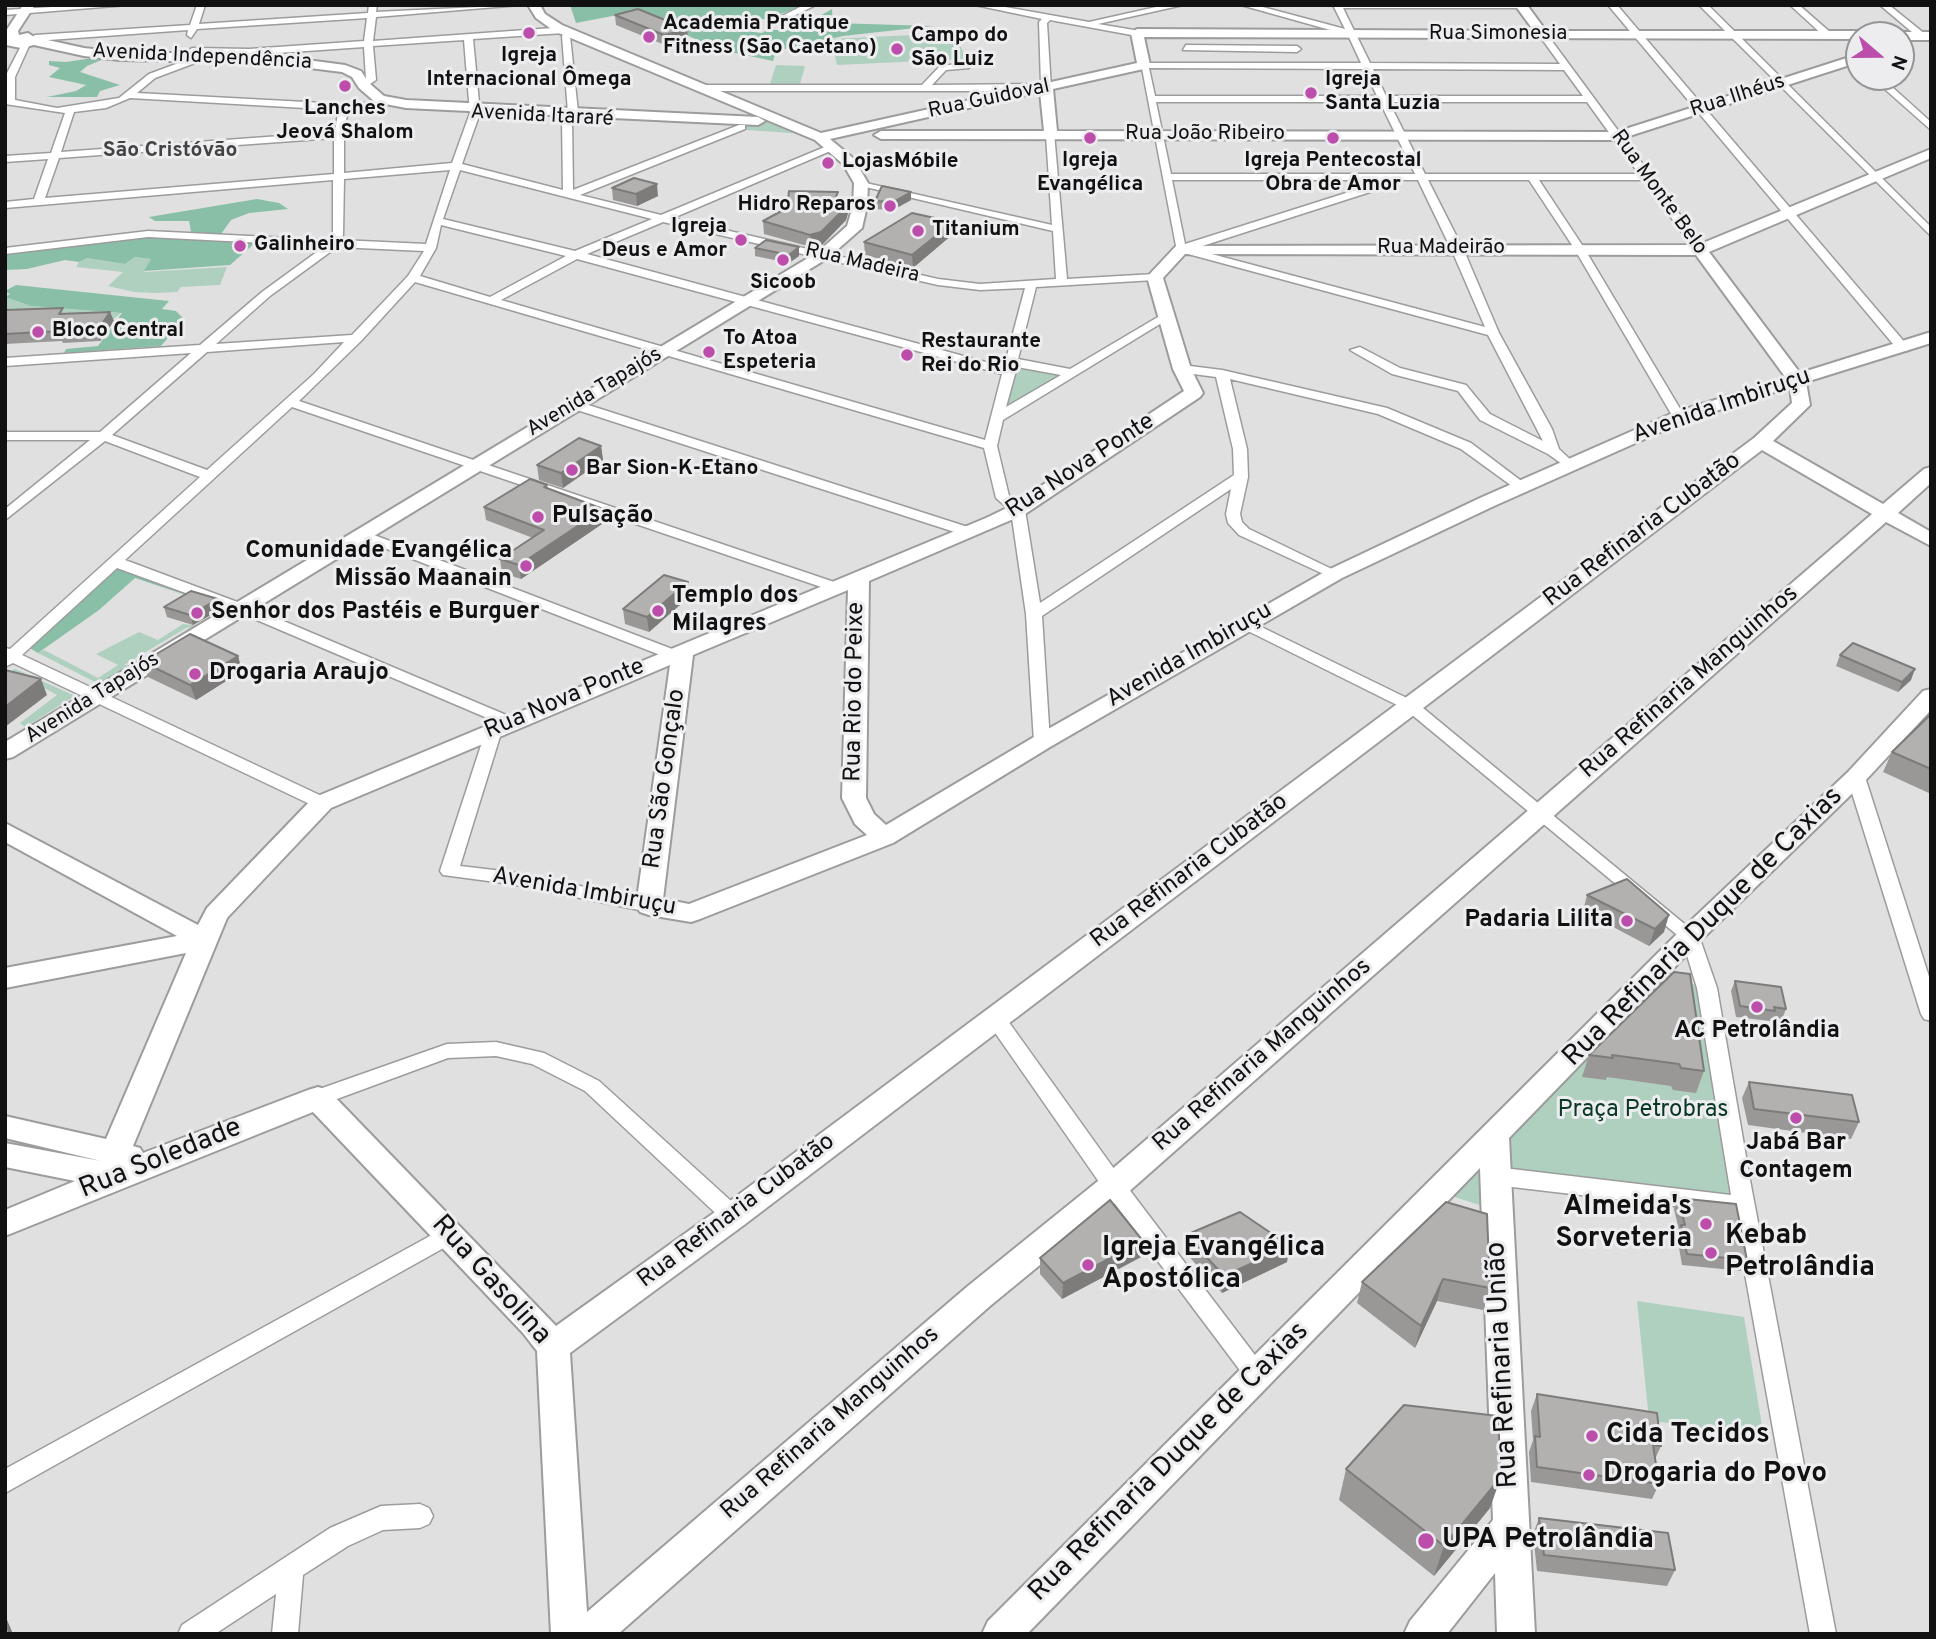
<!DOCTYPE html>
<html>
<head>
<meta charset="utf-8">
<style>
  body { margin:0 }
  #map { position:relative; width:1936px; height:1639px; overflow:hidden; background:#e0e0e1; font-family:Overpass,sans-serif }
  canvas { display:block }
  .frame { position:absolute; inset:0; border:7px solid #111112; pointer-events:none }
  .north { position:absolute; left:1845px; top:21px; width:70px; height:70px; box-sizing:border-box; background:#ededef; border:2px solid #959597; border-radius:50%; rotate:110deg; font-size:19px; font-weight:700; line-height:28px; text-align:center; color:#111112 }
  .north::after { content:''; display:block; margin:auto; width:24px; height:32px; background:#bc4dab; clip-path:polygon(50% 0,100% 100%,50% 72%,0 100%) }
</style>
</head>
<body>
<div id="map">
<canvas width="1936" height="1639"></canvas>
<div class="frame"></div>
<div class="north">N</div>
</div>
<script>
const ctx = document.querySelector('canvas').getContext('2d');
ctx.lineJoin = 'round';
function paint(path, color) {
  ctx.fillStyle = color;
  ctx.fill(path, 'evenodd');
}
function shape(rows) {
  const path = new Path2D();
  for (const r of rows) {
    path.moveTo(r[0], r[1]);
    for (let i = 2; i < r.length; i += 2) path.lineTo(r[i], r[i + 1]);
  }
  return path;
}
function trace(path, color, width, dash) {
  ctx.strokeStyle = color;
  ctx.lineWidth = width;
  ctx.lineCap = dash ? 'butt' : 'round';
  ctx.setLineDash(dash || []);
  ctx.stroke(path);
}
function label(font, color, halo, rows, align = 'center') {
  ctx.font = font + ' Overpass,sans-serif';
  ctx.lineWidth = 6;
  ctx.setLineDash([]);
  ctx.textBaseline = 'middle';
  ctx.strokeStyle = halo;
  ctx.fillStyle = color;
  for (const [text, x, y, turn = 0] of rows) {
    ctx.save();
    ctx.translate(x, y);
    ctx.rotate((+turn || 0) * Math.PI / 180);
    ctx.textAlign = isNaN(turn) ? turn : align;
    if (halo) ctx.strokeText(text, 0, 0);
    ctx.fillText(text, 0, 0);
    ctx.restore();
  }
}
const green = shape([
  [955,33,966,59,837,65,831,39],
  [776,65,805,66,800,84,770,84],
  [486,109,739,123,774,121,807,134,746,130,735,125,485,112],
  [135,257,151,259,144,272,227,267,220,285,181,287,177,292,155,293,134,292,108,286,123,272,76,267,79,262,87,258,125,264],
  [5,297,31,306,121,313,110,322,5,320],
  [1013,363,1066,373,998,416],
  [183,624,200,626,186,628,124,665,135,666,103,686,38,653,44,650,98,678,118,665,96,654,139,632,158,640],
  [14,669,20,671,75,696,25,727,20,723,57,695,39,685,5,677],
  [1665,978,1687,981,1703,989,1738,1201,1509,1171,1506,1136],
  [1484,1167,1486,1207,1448,1195],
  [1637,1301,1744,1317,1764,1438,1649,1420]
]);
const forest = shape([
  [570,5,806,5,766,19,731,21,728,29,762,33,768,29,785,31,806,24,832,9,833,23,933,26,843,36,776,51,773,61,721,50,633,12,576,23],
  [93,58,104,59,87,66,80,72,120,85,100,91,97,97,47,97,76,91,86,85,49,77,60,68,49,65,49,61,66,62],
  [257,199,279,203,288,209,249,213,231,220,221,234,191,232,189,221,155,221,149,217],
  [140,237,255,243,230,265,144,271,151,259,135,257,125,264,87,258,79,262,65,260,27,269,5,270,5,255],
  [16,285,169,301,162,309,176,311,184,319,161,346,64,353,66,349,98,346,122,313,31,306,5,297,10,294,5,291],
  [125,569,188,593,186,595,135,578,99,610,38,653,28,647,113,570]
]);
const street = shape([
  [83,5,127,5,5,15,5,10,83,5],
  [197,5,205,5,199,24,368,13,369,5,377,5,376,12,520,5,376,17,373,41,567,27,573,31,570,36,578,112,573,115,568,112,562,36,564,33,473,39,480,113,462,164,563,190,562,119,567,116,572,119,573,190,739,125,745,125,745,129,580,195,661,215,832,144,835,145,835,149,673,218,938,279,980,284,1056,279,1053,231,857,185,857,181,1052,225,1046,135,1054,133,1067,279,1155,274,1161,277,1155,280,1036,287,1018,359,1070,369,1163,314,1173,316,1003,420,997,446,1009,496,1025,510,1040,603,1234,475,1233,449,1216,377,1178,372,1176,369,1182,365,1222,370,1387,408,1471,443,1528,486,1526,489,1516,489,1461,449,1378,414,1230,379,1247,449,1248,477,1240,514,1242,522,1249,529,1342,574,1340,577,1330,577,1239,535,1228,523,1226,514,1231,489,1042,616,1050,742,1042,747,1034,742,1026,614,1011,511,996,498,984,448,415,282,361,341,299,401,840,584,842,587,840,590,830,590,292,407,125,560,248,606,518,720,520,723,518,726,506,726,238,612,117,568,22,655,328,799,331,803,328,807,316,807,13,663,5,667,5,648,10,649,200,477,105,441,5,520,5,509,90,440,5,440,5,432,100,432,191,353,5,366,5,358,200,345,262,292,325,246,148,237,5,254,5,248,148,231,330,240,333,235,333,180,5,208,5,202,34,199,48,159,5,162,5,156,51,153,65,113,5,104,5,77,22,44,29,46,15,77,15,100,57,108,119,98,149,74,192,58,196,61,195,63,155,78,137,93,324,103,343,109,359,103,383,103,383,107,360,109,347,114,344,135,344,173,452,163,470,113,464,40,373,46,376,80,364,88,359,85,366,79,364,47,249,55,192,54,188,51,192,48,249,49,364,41,367,18,197,29,191,38,187,35,188,30,35,41,31,38,35,35,190,25,197,5],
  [130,98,323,109,338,113,335,132,61,152,74,112,106,108,130,98],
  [334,138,334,174,45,198,59,158,334,138],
  [450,170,426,244,340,240,343,235,344,179,450,170],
  [460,170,652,219,575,251,443,219,460,170],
  [663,222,938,285,980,290,1025,288,1004,367,587,254,663,222],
  [441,225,566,256,490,297,420,276,436,248,441,225],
  [337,247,424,251,408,276,352,335,216,344,270,296,337,247],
  [577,259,1002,374,985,440,501,300,577,259],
  [344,342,314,374,207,470,112,435,207,352,344,342],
  [1017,367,1061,375,1006,407,1017,367],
  [804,5,816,5,785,20,778,18,804,5],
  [975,5,994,5,1089,22,1165,5,1183,5,1098,24,1140,31,1137,36,1050,20,1047,23,1051,88,1046,91,700,91,695,88,700,85,922,85,940,66,966,63,969,64,969,68,946,70,932,85,1041,84,1039,22,1042,19,975,5],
  [1241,5,1255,5,1345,29,1333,5,1525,5,1521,8,1343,8,1370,63,1560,64,1539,35,1546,33,1706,250,1696,252,1644,180,1539,180,1584,248,1685,417,1684,420,1679,421,1673,417,1574,248,1529,180,1428,180,1465,253,1499,333,1552,429,1559,449,1576,465,1569,469,1548,454,1480,420,1458,391,1392,374,1350,350,1360,347,1400,368,1466,385,1490,414,1543,441,1488,335,1177,251,1141,63,1361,63,1348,35,1241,5],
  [1149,68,1364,69,1377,96,1155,96,1149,68],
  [1373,69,1564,70,1583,96,1386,96,1373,69],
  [1156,102,1380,102,1415,174,1171,174,1156,102],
  [1389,102,1587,102,1639,174,1425,174,1389,102],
  [1172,180,1387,180,1185,244,1172,180],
  [1395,180,1418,180,1453,253,1485,327,1193,249,1395,184,1395,180],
  [1608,5,1617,5,1907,345,1907,351,1899,351,1608,5],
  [1699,5,1708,5,1931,227,1931,236,1699,5],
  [1790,5,1799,5,1831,33,1831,37,1825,37,1790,5],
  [1880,5,1889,5,1925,34,1925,38,1919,38,1880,5],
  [1186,45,1297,46,1301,49,1297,52,1183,50,1186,45],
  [1871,77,1881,77,1931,122,1931,130,1871,77],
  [576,401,974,529,976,532,974,535,964,535,571,408,570,405,576,401],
  [361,530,680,652,682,655,680,658,668,658,356,537,356,531,361,530],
  [1245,619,1417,703,1699,936,1717,988,1750,1180,1836,1634,1810,1634,1734,1213,1495,1185,1487,1182,1484,1176,1487,1170,1495,1167,1731,1195,1697,988,1682,939,1405,709,1240,627,1237,624,1240,621,1245,619],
  [494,725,502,730,460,866,511,872,649,900,656,902,658,906,656,910,649,912,511,884,443,875,440,871,486,730,494,725],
  [1856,772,1865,777,1931,983,1931,1021,1924,1019,1921,1014,1847,777,1856,772],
  [996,1012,1003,1014,1122,1180,1264,1367,1268,1374,1264,1381,1256,1384,1248,1381,1106,1192,989,1024,986,1019,989,1014,996,1012],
  [496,1042,544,1053,599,1081,741,1210,744,1216,741,1222,733,1225,725,1222,585,1091,532,1064,496,1056,448,1058,318,1106,311,1104,308,1098,311,1092,447,1044,496,1042],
  [450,1225,458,1228,461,1234,458,1240,5,1493,5,1469,450,1225],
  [420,1504,429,1508,433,1516,429,1524,420,1528,383,1530,348,1546,303,1575,298,1634,272,1634,276,1594,215,1634,178,1634,182,1625,330,1528,381,1506,420,1504]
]);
const secondary = shape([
  [23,5,35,5,18,31,19,35,28,33,34,37,84,48,120,52,269,55,345,65,361,71,369,83,384,96,406,100,758,117,765,121,758,125,406,108,375,102,359,88,352,77,342,72,269,63,120,60,84,56,34,45,21,48,6,45,6,31,23,5],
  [528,5,540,5,545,14,562,25,821,133,1137,63,1131,33,1137,29,1534,31,1515,5,1527,5,1546,31,1859,31,1865,35,1859,35,1859,39,1144,37,1150,65,1148,68,1053,89,1057,131,1616,132,1859,54,1859,62,1617,140,881,139,874,135,881,131,1044,131,1040,92,830,139,854,159,868,183,867,206,862,228,828,258,13,757,5,759,5,742,818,252,847,226,853,206,854,183,843,164,815,140,554,31,536,18,528,5],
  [1901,32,1931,32,1931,40,1901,40,1901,35,1896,35,1901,32],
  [1931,149,1931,158,1709,252,1800,373,1931,332,1931,343,1806,382,1810,405,1773,441,1883,504,1924,469,1931,467,1931,483,1898,513,1931,532,1931,546,1886,522,1125,1195,990,1306,618,1634,551,1634,537,1351,523,1333,313,1112,5,1236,5,1210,75,1181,5,1167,5,1143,101,1161,5,1138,5,1116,106,1139,186,953,5,988,5,968,177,936,5,842,5,823,198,925,207,908,313,798,986,518,1011,506,1184,391,1173,369,1147,277,1176,246,1698,245,1931,149],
  [1185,254,1696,255,1786,378,1673,413,1480,498,1328,570,1034,737,886,825,874,814,866,798,869,581,1025,514,1200,397,1203,393,1191,369,1163,278,1185,254],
  [1790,387,1792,403,1754,438,722,1207,556,1326,328,1090,318,1087,308,1090,143,1153,140,1148,133,1146,227,918,331,808,670,665,636,906,640,912,649,915,691,922,700,919,893,843,1050,747,1342,578,1494,506,1685,421,1790,387],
  [1762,450,1872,514,1103,1177,968,1286,587,1612,570,1353,744,1225,1762,450],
  [848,590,842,798,855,824,867,835,689,904,663,899,693,655,848,590],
  [1931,689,1931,710,1864,782,1699,942,1509,1138,1535,1634,1497,1634,1495,1573,1447,1634,1404,1634,1410,1621,1493,1520,1480,1168,1027,1634,982,1634,988,1621,1681,930,1848,772,1923,691,1931,689]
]);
const wall = shape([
  [615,15,687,29,688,39,665,45,616,25],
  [612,188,658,196,637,206,613,200],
  [911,200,893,210,875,209,875,201],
  [838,201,848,201,848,213,846,220,822,245,811,247,764,234,763,221],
  [953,234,913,268,865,255,864,242],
  [755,248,799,256,789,263,755,256],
  [5,310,65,313,114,321,100,341,63,343,62,341,5,344],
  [601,446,603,460,563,488,539,480,537,465],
  [547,485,548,488,605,522,521,579,502,573,500,559,533,538,486,520,484,507],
  [689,597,649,632,625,624,623,609],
  [164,607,221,609,193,625,167,617],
  [1840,655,1911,680,1898,692,1836,666],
  [238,656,242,671,196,700,148,677,143,662],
  [1931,714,1931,794,1883,772,1892,752],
  [1587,895,1664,932,1649,946,1583,911],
  [1674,972,1704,1071,1696,1093,1673,1090,1671,1086,1607,1077,1606,1080,1582,1077,1589,1055],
  [1735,981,1786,1009,1782,1019,1772,1018,1770,1021,1736,1017,1731,991],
  [1749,1082,1859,1122,1851,1139,1748,1125,1742,1098],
  [1678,1198,1747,1260,1742,1271,1682,1265,1677,1236,1679,1230,1674,1209],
  [1446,1202,1490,1288,1483,1310,1437,1301,1415,1348,1357,1303,1362,1282],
  [1186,1235,1287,1262,1222,1293,1184,1251],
  [1141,1257,1062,1299,1040,1274,1040,1258],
  [1537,1394,1661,1446,1655,1459,1659,1484,1652,1499,1531,1482,1529,1452,1533,1440,1531,1411],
  [1346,1469,1490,1508,1434,1576,1339,1500],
  [1539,1518,1675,1570,1667,1586,1537,1571,1533,1534]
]);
const shadedWall = shape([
  [687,29,688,39,665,45,664,35],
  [657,184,658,196,637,206,636,194],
  [911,192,911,200,893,210,893,202],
  [848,201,848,213,846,220,822,245,811,247,810,235],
  [953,222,953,234,913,268,912,255],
  [799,247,799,256,789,263,789,255],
  [110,312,114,321,100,341,97,331],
  [601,446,603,460,563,488,561,473],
  [603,509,605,522,521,579,519,565],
  [688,582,689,597,649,632,647,617],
  [218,599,221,609,193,625,190,615],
  [238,656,242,671,196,700,190,685],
  [1915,669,1911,680,1898,692,1902,682],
  [41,679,47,695,5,727,5,707],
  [1669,915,1664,932,1649,946,1655,929],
  [1143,1241,1141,1257,1062,1299,1063,1283],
  [1290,1246,1287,1262,1222,1293,1224,1276],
  [1443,1279,1437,1301,1415,1348,1421,1326],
  [1501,1477,1490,1508,1434,1576,1444,1546],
  [5,1615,13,1634,10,1634,5,1622]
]);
const building = shape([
  [638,9,687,29,664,35,615,15,638,9],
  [634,178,657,184,636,194,612,188,634,178],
  [882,186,911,192,893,202,875,201,882,186],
  [789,191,838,192,834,201,848,201,846,207,821,232,810,235,763,221,787,208,789,191],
  [912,213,953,222,912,255,864,242,912,213],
  [766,240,799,247,789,255,755,248,766,240],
  [63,308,59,314,110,312,97,331,59,333,61,331,5,334,5,310,63,308],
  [579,438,601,446,561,473,537,465,579,438],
  [530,479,547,485,544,487,603,509,519,565,500,559,544,530,484,507,530,479],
  [664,575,688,582,647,617,623,609,664,575],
  [191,591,218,599,190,615,164,607,191,591],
  [190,634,238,656,190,685,143,662,190,634],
  [1853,643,1915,669,1902,682,1840,655,1853,643],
  [5,670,41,679,5,707,5,670],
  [1931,714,1931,769,1892,752,1931,714],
  [1627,879,1669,915,1655,929,1587,895,1627,879],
  [1674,972,1690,974,1704,1071,1681,1068,1679,1064,1612,1055,1613,1058,1589,1055,1674,972],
  [1735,981,1781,987,1786,1009,1774,1007,1775,1011,1740,1006,1735,981],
  [1749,1082,1852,1095,1859,1122,1754,1109,1749,1082],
  [1678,1198,1736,1204,1747,1260,1687,1254,1681,1225,1685,1225,1678,1198],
  [1110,1200,1143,1241,1063,1283,1040,1258,1110,1200],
  [1446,1202,1487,1214,1490,1288,1443,1279,1421,1326,1362,1282,1446,1202],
  [1240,1212,1290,1246,1224,1276,1186,1235,1240,1212],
  [1537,1394,1657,1413,1661,1446,1653,1445,1659,1484,1537,1467,1535,1436,1540,1437,1537,1394],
  [1404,1405,1498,1416,1501,1477,1444,1546,1346,1469,1404,1405],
  [1539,1518,1668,1533,1675,1570,1544,1555,1539,1518],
  [5,1622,10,1634,5,1634,5,1622]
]);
const markers = [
  [529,33,7,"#bc4dab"],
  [649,37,7,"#bc4dab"],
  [897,49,7,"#bc4dab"],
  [345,86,7,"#bc4dab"],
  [1311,93,7,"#bc4dab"],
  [1090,138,7,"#bc4dab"],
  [1333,138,7,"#bc4dab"],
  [828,163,7,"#bc4dab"],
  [890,206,7,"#bc4dab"],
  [918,231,7,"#bc4dab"],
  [741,240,7,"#bc4dab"],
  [240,246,7,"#bc4dab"],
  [783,260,7,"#bc4dab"],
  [38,332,7,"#bc4dab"],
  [709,352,7,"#bc4dab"],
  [907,355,7,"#bc4dab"],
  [572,470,7,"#bc4dab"],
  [538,517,7,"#bc4dab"],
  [526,566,7,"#bc4dab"],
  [658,611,7,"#bc4dab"],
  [197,613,7,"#bc4dab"],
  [195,674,7,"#bc4dab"],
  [1627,921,7,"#bc4dab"],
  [1757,1007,7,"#bc4dab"],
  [1796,1118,7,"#bc4dab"],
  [1706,1224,7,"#bc4dab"],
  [1711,1253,7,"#bc4dab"],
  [1088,1265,7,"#bc4dab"],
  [1592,1436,7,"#bc4dab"],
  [1589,1475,7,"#bc4dab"],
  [1426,1541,9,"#bc4dab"]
];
const farPoinames = [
  ["Academia Pratique",663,25],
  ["Fitness (São Caetano)",663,49],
  ["Campo do",911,37],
  ["São Luiz",911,61],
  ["Igreja",529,57,"center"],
  ["Internacional Ômega",529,81,"center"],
  ["Igreja",1325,81],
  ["Santa Luzia",1325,105],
  ["Lanches",345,110,"center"],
  ["Jeová Shalom",345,134,"center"],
  ["Igreja",1090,162,"center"],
  ["Evangélica",1090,186,"center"],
  ["Igreja Pentecostal",1333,162,"center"],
  ["Obra de Amor",1333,186,"center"],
  ["LojasMóbile",842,163],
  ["Hidro Reparos",876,206,"right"],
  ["Igreja",727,228,"right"],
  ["Deus e Amor",727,252,"right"],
  ["Titanium",932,231],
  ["Galinheiro",254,246],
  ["Sicoob",783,284,"center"],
  ["Bloco Central",52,332],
  ["To Atoa",723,340],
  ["Espeteria",723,364],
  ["Restaurante",921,343],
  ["Rei do Rio",921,367],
  ["Bar Sion-K-Etano",586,470]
];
const farStreetnames = [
  ["Rua Simonesia",1498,35],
  ["Avenida Independência",202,58,3],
  ["Rua Ilhéus",1738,97,-18],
  ["Rua Guidoval",989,100,-12],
  ["Avenida Itararé",542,117,3],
  ["Rua João Ribeiro",1205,135],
  ["Rua Monte Belo",1658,193,54],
  ["Rua Madeirão",1441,249],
  ["Rua Madeira",862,264,13],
  ["Avenida Tapajós",595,393,-31],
  ["Avenida Tapajós",93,699,-32]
];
const farNeighbourhoodnames = [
  ["São Cristóvão",170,152]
];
const streetNames = [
  ["Avenida Imbiruçu",1722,407,-19],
  ["Rua Nova Ponte",1081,467,-33],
  ["Rua Refinaria Cubatão",1643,531,-37],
  ["Avenida Imbiruçu",1190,656,-30],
  ["Rua Refinaria Manguinhos",1690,683,-41],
  ["Rua Rio do Peixe",856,692,-89],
  ["Rua Nova Ponte",565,700,-23],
  ["Rua São Gonçalo",666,779,-82],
  ["Rua Refinaria Cubatão",1190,872,-37],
  ["Avenida Imbiruçu",584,893,10],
  ["Rua Refinaria Manguinhos",1263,1056,-41],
  ["Rua Refinaria Cubatão",737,1212,-37],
  ["Rua Refinaria Manguinhos",831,1424,-41]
];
const poiNames = [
  ["Pulsação",552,517],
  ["Comunidade Evangélica",512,552,"right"],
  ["Missão Maanain",512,580,"right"],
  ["Templo dos",672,597],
  ["Milagres",672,625],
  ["Senhor dos Pastéis e Burguer",211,613],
  ["Drogaria Araujo",209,674],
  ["Padaria Lilita",1613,921,"right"],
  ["AC Petrolândia",1757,1032,"center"],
  ["Jabá Bar",1796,1144,"center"],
  ["Contagem",1796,1172,"center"]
];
const parkNames = [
  ["Praça Petrobras",1643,1111]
];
const nearStreetnames = [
  ["Rua Refinaria Duque de Caxias",1704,928,-45],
  ["Rua Soledade",161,1160,-22],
  ["Rua Gasolina",490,1281,48],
  ["Rua Refinaria União",1504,1365,-93],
  ["Rua Refinaria Duque de Caxias",1170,1463,-45]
];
const nearPoinames = [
  ["Almeida's",1692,1208,"right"],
  ["Sorveteria",1692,1240,"right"],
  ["Kebab",1725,1237],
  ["Petrolândia",1725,1269],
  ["Igreja Evangélica",1102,1249],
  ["Apostólica",1102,1281],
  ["Cida Tecidos",1606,1436],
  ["Drogaria do Povo",1603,1475],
  ["UPA Petrolândia",1442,1541]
];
paint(green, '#afd0bf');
paint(forest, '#89bfa6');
trace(street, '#9c9c9d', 3);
trace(secondary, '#9c9c9d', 4);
paint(street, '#fff');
paint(secondary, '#fff');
paint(wall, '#999897');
paint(shadedWall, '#7d7c7b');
paint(building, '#b2b1b0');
trace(building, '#7d7c7b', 2);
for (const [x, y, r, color] of markers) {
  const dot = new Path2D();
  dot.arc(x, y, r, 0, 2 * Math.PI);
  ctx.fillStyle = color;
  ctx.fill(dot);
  trace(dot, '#ededef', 2.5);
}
label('bold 21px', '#111112', '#ededef', farPoinames, 'left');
label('21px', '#111112', '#ededef', farStreetnames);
label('bold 21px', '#434344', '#ededef', farNeighbourhoodnames);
label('24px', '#111112', '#ededef', streetNames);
label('bold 24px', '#111112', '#ededef', poiNames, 'left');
label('24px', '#093827', '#ededef', parkNames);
label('28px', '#111112', '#ededef', nearStreetnames);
label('bold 28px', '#111112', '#ededef', nearPoinames, 'left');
</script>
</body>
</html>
